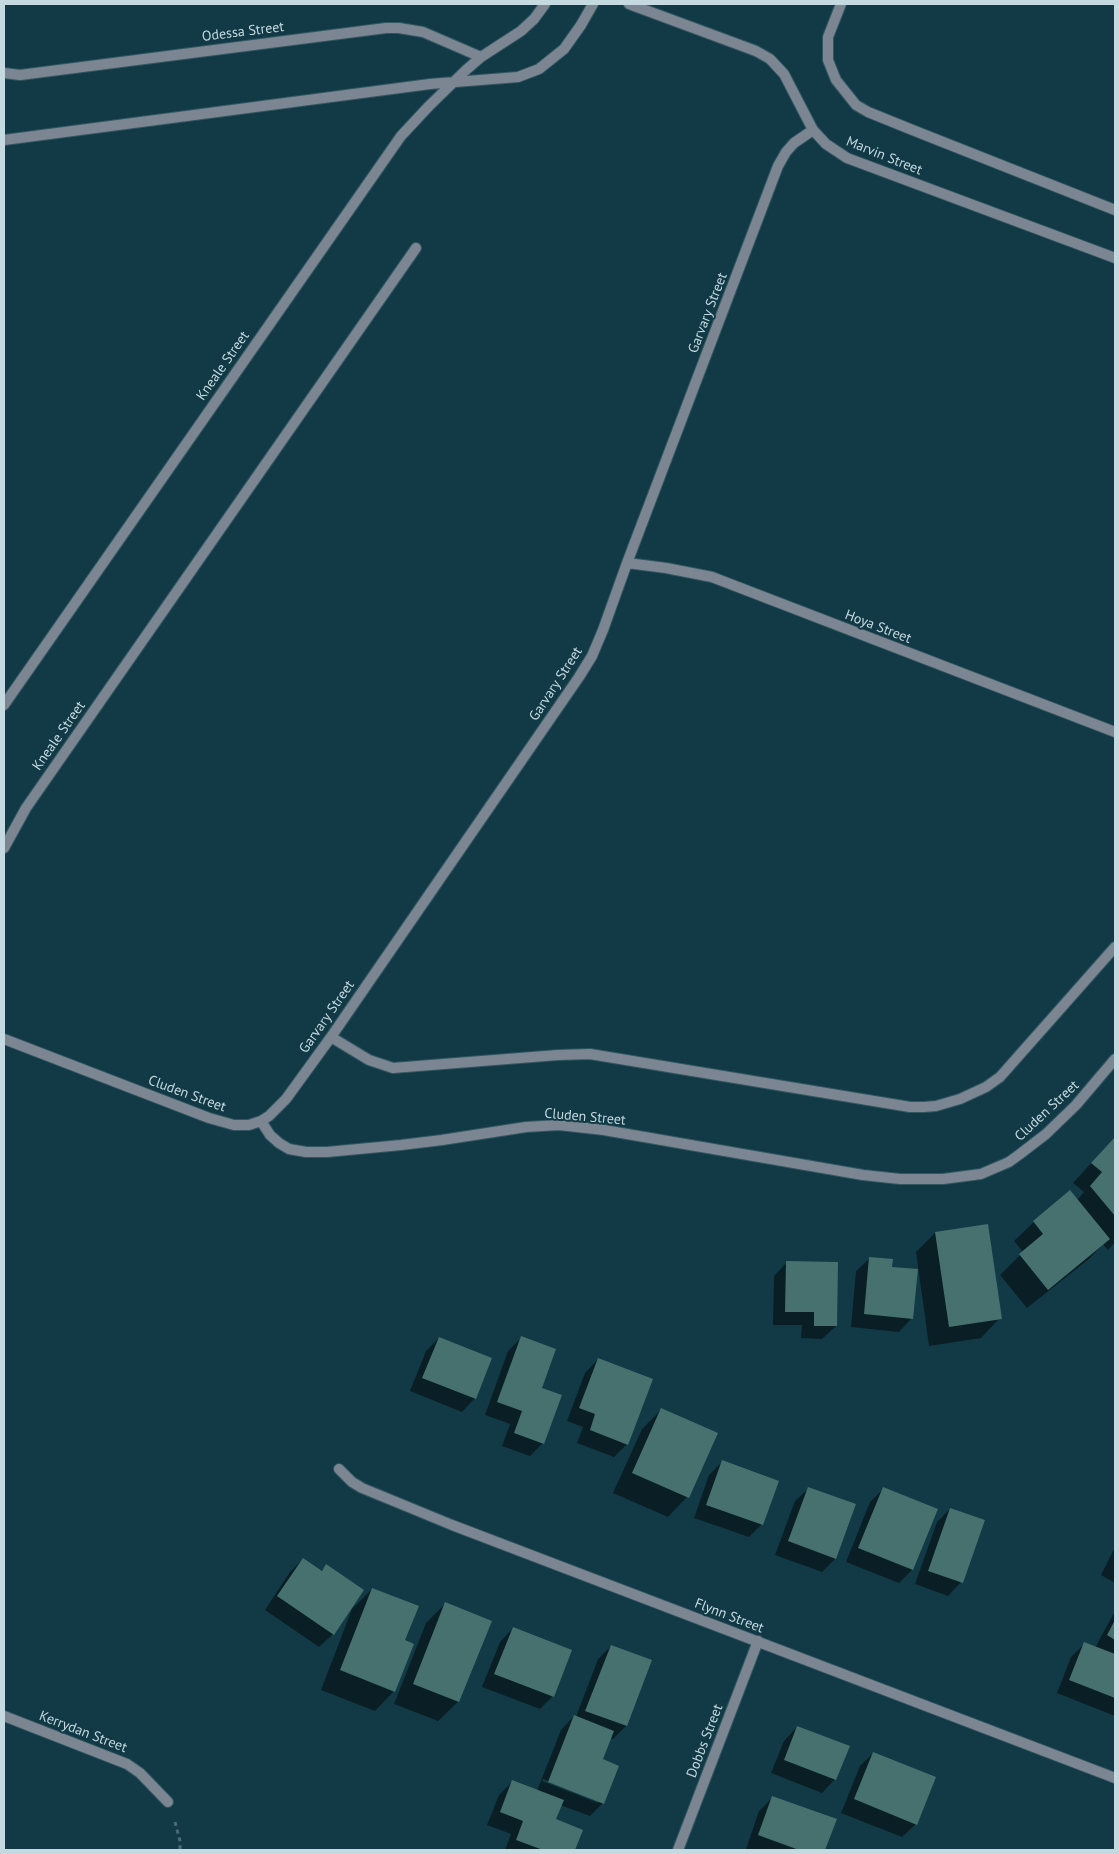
<!DOCTYPE html>
<html>
<head>
<meta charset="utf-8">
<style>
  body { margin:0 }
  #map { position:relative; width:1119px; height:1854px; overflow:hidden; background:#123a46; font-family:"PT Sans",sans-serif }
  canvas { display:block }
  .frame { position:absolute; inset:0; border:5px solid #c4d9e0; pointer-events:none }
</style>
</head>
<body>
<div id="map">
<canvas width="1119" height="1854"></canvas>
<div class="frame"></div>
</div>
<script>
const ctx = document.querySelector('canvas').getContext('2d');
ctx.lineJoin = 'round';
function paint(path, color) {
  ctx.fillStyle = color;
  ctx.fill(path, 'evenodd');
}
function shape(rows) {
  const path = new Path2D();
  for (const r of rows) {
    path.moveTo(r[0], r[1]);
    for (let i = 2; i < r.length; i += 2) path.lineTo(r[i], r[i + 1]);
  }
  return path;
}
function trace(path, color, width, dash) {
  ctx.strokeStyle = color;
  ctx.lineWidth = width;
  ctx.lineCap = dash ? 'butt' : 'round';
  ctx.setLineDash(dash || []);
  ctx.stroke(path);
}
function label(font, color, halo, rows, align = 'center') {
  ctx.font = font + ' "PT Sans",sans-serif';
  ctx.lineWidth = 4;
  ctx.setLineDash([]);
  ctx.textBaseline = 'middle';
  ctx.strokeStyle = halo;
  ctx.fillStyle = color;
  for (const [text, x, y, turn = 0] of rows) {
    ctx.save();
    ctx.translate(x, y);
    ctx.rotate((+turn || 0) * Math.PI / 180);
    ctx.textAlign = isNaN(turn) ? turn : align;
    if (halo) ctx.strokeText(text, 0, 0);
    ctx.fillText(text, 0, 0);
    ctx.restore();
  }
}
const shadow = shape([
  [1115,1137,1115,1242,1108,1250,1103,1244,1089,1259,1027,1308,1000,1275,1023,1252,1014,1241,1034,1222,1070,1192,1077,1200,1084,1192,1073,1183],
  [935,1233,1000,1318,981,1338,929,1346,916,1252],
  [870,1258,891,1268,912,1318,899,1332,851,1327,856,1271],
  [787,1262,836,1326,822,1339,801,1338,802,1325,773,1325,774,1276],
  [439,1338,475,1398,462,1412,410,1391,426,1351],
  [521,1338,540,1389,543,1443,530,1456,502,1446,510,1424,485,1415,508,1351],
  [598,1359,627,1444,614,1457,577,1443,583,1427,567,1421,585,1373],
  [661,1410,687,1497,668,1517,613,1493,642,1429],
  [722,1462,762,1524,749,1537,694,1518,709,1475],
  [809,1488,855,1505,835,1559,822,1572,775,1555,795,1501],
  [883,1489,912,1570,899,1583,846,1562,870,1502],
  [950,1509,961,1582,948,1596,915,1584,937,1522],
  [1115,1547,1115,1583,1101,1575],
  [303,1559,321,1571,326,1566,333,1634,319,1647,265,1610,290,1572],
  [372,1589,404,1641,394,1691,375,1711,321,1690,352,1609],
  [445,1604,490,1621,458,1702,438,1721,394,1704,426,1623],
  [1115,1611,1115,1716,1057,1693,1071,1657,1085,1643,1095,1648],
  [513,1628,553,1696,540,1709,482,1687,500,1642],
  [611,1646,650,1661,626,1726,613,1739,610,1738,601,1760,603,1803,590,1816,560,1805,554,1820,582,1830,574,1850,505,1850,511,1834,487,1825,499,1795,512,1782,537,1791,561,1730,574,1716,576,1717,598,1659],
  [543,1779,598,1800,598,1803,542,1781],
  [797,1727,835,1779,822,1793,771,1773,784,1741],
  [873,1753,916,1824,902,1837,841,1813,860,1766],
  [773,1797,835,1820,824,1850,750,1850,746,1849,759,1811]
]);
const building = shape([
  [1115,1137,1115,1216,1090,1186,1102,1172,1091,1163],
  [1070,1190,1110,1239,1048,1290,1019,1254,1043,1234,1033,1221],
  [988,1224,1002,1319,949,1327,935,1232],
  [869,1257,893,1259,892,1267,918,1269,913,1319,864,1314],
  [786,1261,838,1262,837,1326,814,1326,814,1312,785,1312],
  [521,1336,556,1349,542,1388,562,1395,544,1444,514,1433,522,1411,497,1402],
  [439,1337,492,1358,476,1399,422,1378],
  [598,1358,653,1379,628,1445,590,1430,595,1414,579,1408],
  [661,1408,718,1433,689,1498,632,1473],
  [722,1460,779,1481,763,1525,706,1505],
  [808,1487,856,1504,836,1559,788,1541],
  [883,1487,938,1509,913,1570,858,1548],
  [950,1508,985,1520,963,1583,928,1571],
  [303,1558,322,1571,326,1564,364,1590,334,1635,277,1596],
  [372,1588,419,1606,405,1640,414,1644,395,1692,340,1670],
  [445,1602,492,1621,459,1702,413,1684],
  [1115,1620,1115,1640,1107,1635],
  [513,1627,572,1650,554,1697,494,1674],
  [1084,1642,1115,1654,1115,1698,1069,1680],
  [611,1645,652,1660,627,1726,585,1711],
  [574,1715,614,1731,603,1759,619,1766,604,1804,548,1782],
  [797,1726,850,1746,836,1780,784,1760],
  [873,1752,936,1777,917,1825,854,1799],
  [512,1780,564,1800,556,1819,583,1830,575,1850,543,1850,516,1840,523,1821,500,1812],
  [772,1796,837,1819,825,1850,799,1850,758,1835]
]);
const path = shape([
  [175,1822,180,1841,180,1850]
]);
const service = shape([
  [4,848,26,808,416,248]
]);
const minor = shape([
  [629,4,756,51,770,59,784,74,813,130,826,144,847,158,1115,258],
  [841,4,828,37,828,60,836,80,856,105,868,112,915,131,1115,210],
  [4,73,20,75,386,28,399,28,423,32,481,57],
  [4,140,430,84,518,77,539,69,564,49,581,25,593,4],
  [627,563,666,568,712,577,1115,732],
  [4,705,401,136,429,106,466,70,481,57,521,31,534,19,545,4],
  [331,1037,369,1060,393,1068,558,1055,590,1054,910,1107,924,1107,936,1106,960,1099,986,1087,1000,1077,1115,947],
  [4,1039,209,1118,234,1125,249,1125,261,1121,269,1116,286,1099,331,1037,579,677,592,656,603,630,627,563,778,166,786,152,794,143,813,130],
  [261,1121,270,1135,279,1143,289,1149,306,1152,327,1152,401,1145,442,1140,526,1127,559,1125,604,1130,863,1175,900,1179,943,1179,981,1174,1009,1162,1020,1154,1046,1134,1076,1105,1115,1059],
  [339,1469,352,1482,362,1488,452,1525,1115,1778],
  [4,1716,127,1764,140,1773,168,1802],
  [678,1850,758,1641]
]);
const streetNames = [
  ["Odessa Street",243,32,-7],
  ["Marvin Street",884,156,22],
  ["Garvary Street",708,313,-69],
  ["Kneale Street",223,366,-55],
  ["Hoya Street",878,627,21],
  ["Garvary Street",556,684,-57],
  ["Kneale Street",59,736,-55],
  ["Garvary Street",327,1017,-55],
  ["Cluden Street",187,1094,20],
  ["Cluden Street",1047,1111,-43],
  ["Cluden Street",585,1117,5],
  ["Flynn Street",729,1616,21],
  ["Kerrydan Street",83,1732,21],
  ["Dobbs Street",705,1741,-69]
];
paint(shadow, '#0007');
paint(building, '#46716e');
trace(service, '#325762', 12);
trace(minor, '#325762', 12);
trace(path, '#4b6c77', 3, [4, 4]);
trace(service, '#7c8692', 10);
trace(minor, '#7c8692', 10);
label('14px', '#c4d9e0', '#123a46', streetNames);
</script>
</body>
</html>
